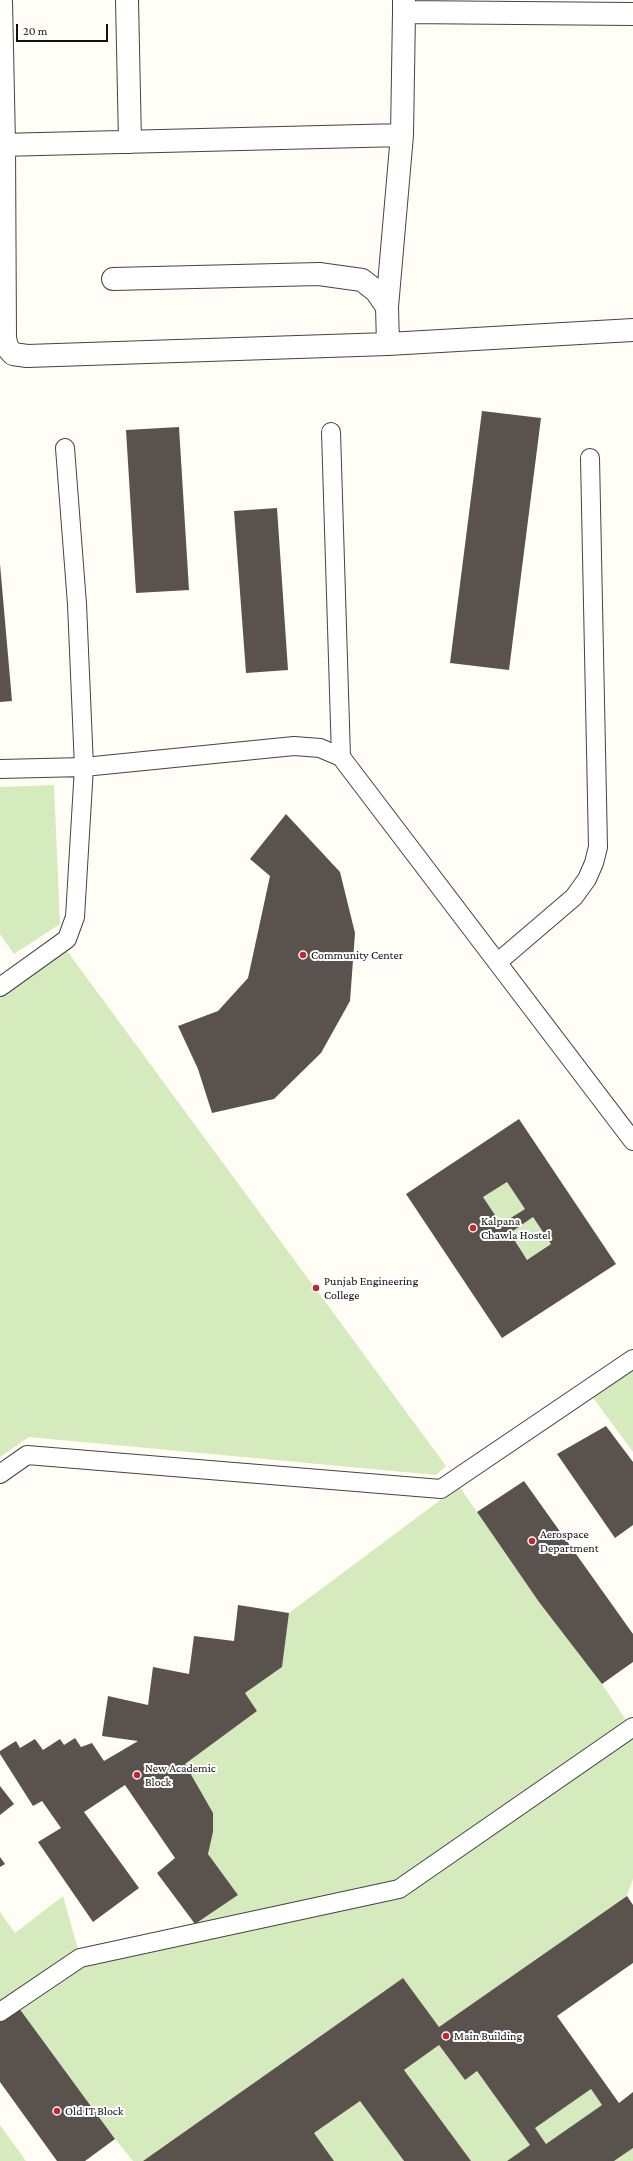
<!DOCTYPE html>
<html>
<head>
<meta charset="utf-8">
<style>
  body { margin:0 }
  #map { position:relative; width:633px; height:2161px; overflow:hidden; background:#fffdf5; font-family:"Crimson Pro",serif }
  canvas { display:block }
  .scale { position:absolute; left:16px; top:24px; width:92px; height:18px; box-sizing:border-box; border:2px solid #111; border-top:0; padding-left:5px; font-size:12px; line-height:14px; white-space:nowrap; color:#111; -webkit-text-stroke:3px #fff; paint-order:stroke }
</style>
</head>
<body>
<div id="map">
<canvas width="633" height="2161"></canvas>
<div class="scale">20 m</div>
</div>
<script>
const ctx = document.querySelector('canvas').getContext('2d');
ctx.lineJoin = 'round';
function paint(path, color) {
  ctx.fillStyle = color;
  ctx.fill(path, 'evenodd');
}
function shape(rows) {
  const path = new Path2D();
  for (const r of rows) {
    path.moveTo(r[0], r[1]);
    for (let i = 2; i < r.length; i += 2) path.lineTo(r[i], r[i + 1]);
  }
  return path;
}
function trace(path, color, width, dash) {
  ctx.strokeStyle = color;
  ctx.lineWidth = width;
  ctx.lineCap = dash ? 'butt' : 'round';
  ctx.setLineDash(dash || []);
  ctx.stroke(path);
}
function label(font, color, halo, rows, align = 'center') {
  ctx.font = font + ' "Crimson Pro",serif';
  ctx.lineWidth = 4;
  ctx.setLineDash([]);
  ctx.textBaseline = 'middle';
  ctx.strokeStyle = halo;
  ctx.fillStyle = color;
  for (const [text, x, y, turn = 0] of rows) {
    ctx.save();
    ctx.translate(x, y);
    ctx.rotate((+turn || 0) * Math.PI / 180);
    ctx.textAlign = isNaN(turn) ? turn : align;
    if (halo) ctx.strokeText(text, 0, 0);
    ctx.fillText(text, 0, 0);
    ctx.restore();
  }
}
const green = shape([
  [54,785,60,924,14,954,0,934,0,787],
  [67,951,446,1466,436,1475,29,1437,0,1457,0,995],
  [507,1182,525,1209,501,1224,483,1197],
  [533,1217,551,1244,527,1260,510,1233],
  [633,1366,633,1452,591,1395],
  [459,1486,539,1602,602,1684,630,1726,398,1885,195,1924,238,1895,208,1854,213,1832,185,1764,257,1711,245,1693,282,1667,289,1613],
  [633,1728,633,1879,627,1896,439,2027,403,1978,143,2161,133,2161,115,2139,16,2004,81,1964,400,1894],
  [63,1896,79,1953,0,2007,0,1912,15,1933],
  [439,2045,465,2080,477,2071,530,2145,507,2161,471,2161,404,2070],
  [591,2089,602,2105,546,2144,535,2128],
  [360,2101,404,2161,334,2161,314,2133],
  [0,2125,26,2161,0,2161],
  [633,2148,633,2161,614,2161]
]);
const building = shape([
  [482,411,541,418,509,670,450,663],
  [179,427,189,590,136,593,126,430],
  [277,508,288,670,246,673,234,511],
  [0,564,12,701,0,702],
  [286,814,340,872,355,933,350,1001,321,1053,274,1099,212,1113,198,1069,178,1026,218,1011,248,978,270,876,250,859],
  [519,1119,616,1264,502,1338,406,1194],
  [507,1182,525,1209,501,1224,483,1197],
  [533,1217,551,1244,527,1260,510,1233],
  [606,1426,633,1462,633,1525,615,1538,557,1454],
  [524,1481,633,1634,633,1662,602,1684,539,1602,477,1512],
  [238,1605,289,1613,282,1667,245,1693,257,1711,185,1764,213,1813,213,1832,208,1854,238,1895,195,1924,157,1873,175,1858,125,1785,84,1812,139,1888,93,1922,38,1842,61,1828,42,1801,33,1806,0,1754,0,1751,16,1741,20,1748,35,1739,43,1750,60,1739,64,1745,75,1738,81,1747,92,1743,104,1761,138,1741,102,1736,108,1696,148,1705,153,1667,189,1674,194,1636,234,1641],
  [0,1786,14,1804,0,1815],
  [0,1857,5,1864,0,1867],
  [627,1896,633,1905,633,1963,557,2016,619,2103,633,2092,633,2148,614,2161,507,2161,530,2145,477,2071,465,2080,439,2045,404,2070,471,2161,404,2161,360,2101,314,2133,334,2161,143,2161,403,1978,439,2027],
  [591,2089,602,2105,546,2144,535,2128],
  [16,2004,115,2139,85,2161,57,2161,0,2082,0,2016]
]);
const service = shape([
  [331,432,341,757],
  [0,769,84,767,294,746,320,748,341,757,633,1141],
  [498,962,574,897,587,879,594,863,598,847,590,458],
  [0,987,67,939,75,917,84,767,77,604,65,448],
  [0,1474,27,1455,441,1489,633,1359],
  [0,2012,80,1958,399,1889,633,1727]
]);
const minor = shape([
  [1,0,4,144,5,338,7,347,13,354,27,356,388,344,633,330],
  [127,0,130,142],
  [404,0,404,12,633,14],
  [0,145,402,135],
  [113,279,319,274,362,280,376,291,387,307,388,344],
  [387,307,402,135,404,12]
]);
const markers = [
  [303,955,4,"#c4262e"],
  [473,1228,4,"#c4262e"],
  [316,1288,4,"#c4262e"],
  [532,1541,4,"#c4262e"],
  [137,1775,4,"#c4262e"],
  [446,2036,4,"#c4262e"],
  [57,2111,4,"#c4262e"]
];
const poiNames = [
  ["Community Center",311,955],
  ["Kalpana",481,1221],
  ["Chawla Hostel",481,1235],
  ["Punjab Engineering",324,1281],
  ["College",324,1295],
  ["Aerospace",540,1534],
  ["Department",540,1548],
  ["New Academic",145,1768],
  ["Block",145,1782],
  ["Main Building",454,2036],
  ["Old IT Block",65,2111]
];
paint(green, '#d5ebbd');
paint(building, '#5a524d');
trace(service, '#444', 20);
trace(minor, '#444', 24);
trace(service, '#fff', 18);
trace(minor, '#fff', 22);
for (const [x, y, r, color] of markers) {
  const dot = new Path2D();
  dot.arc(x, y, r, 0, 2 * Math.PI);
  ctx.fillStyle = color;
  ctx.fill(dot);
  trace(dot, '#fff', 1.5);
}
label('12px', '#111', '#fff', poiNames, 'left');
</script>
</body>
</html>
